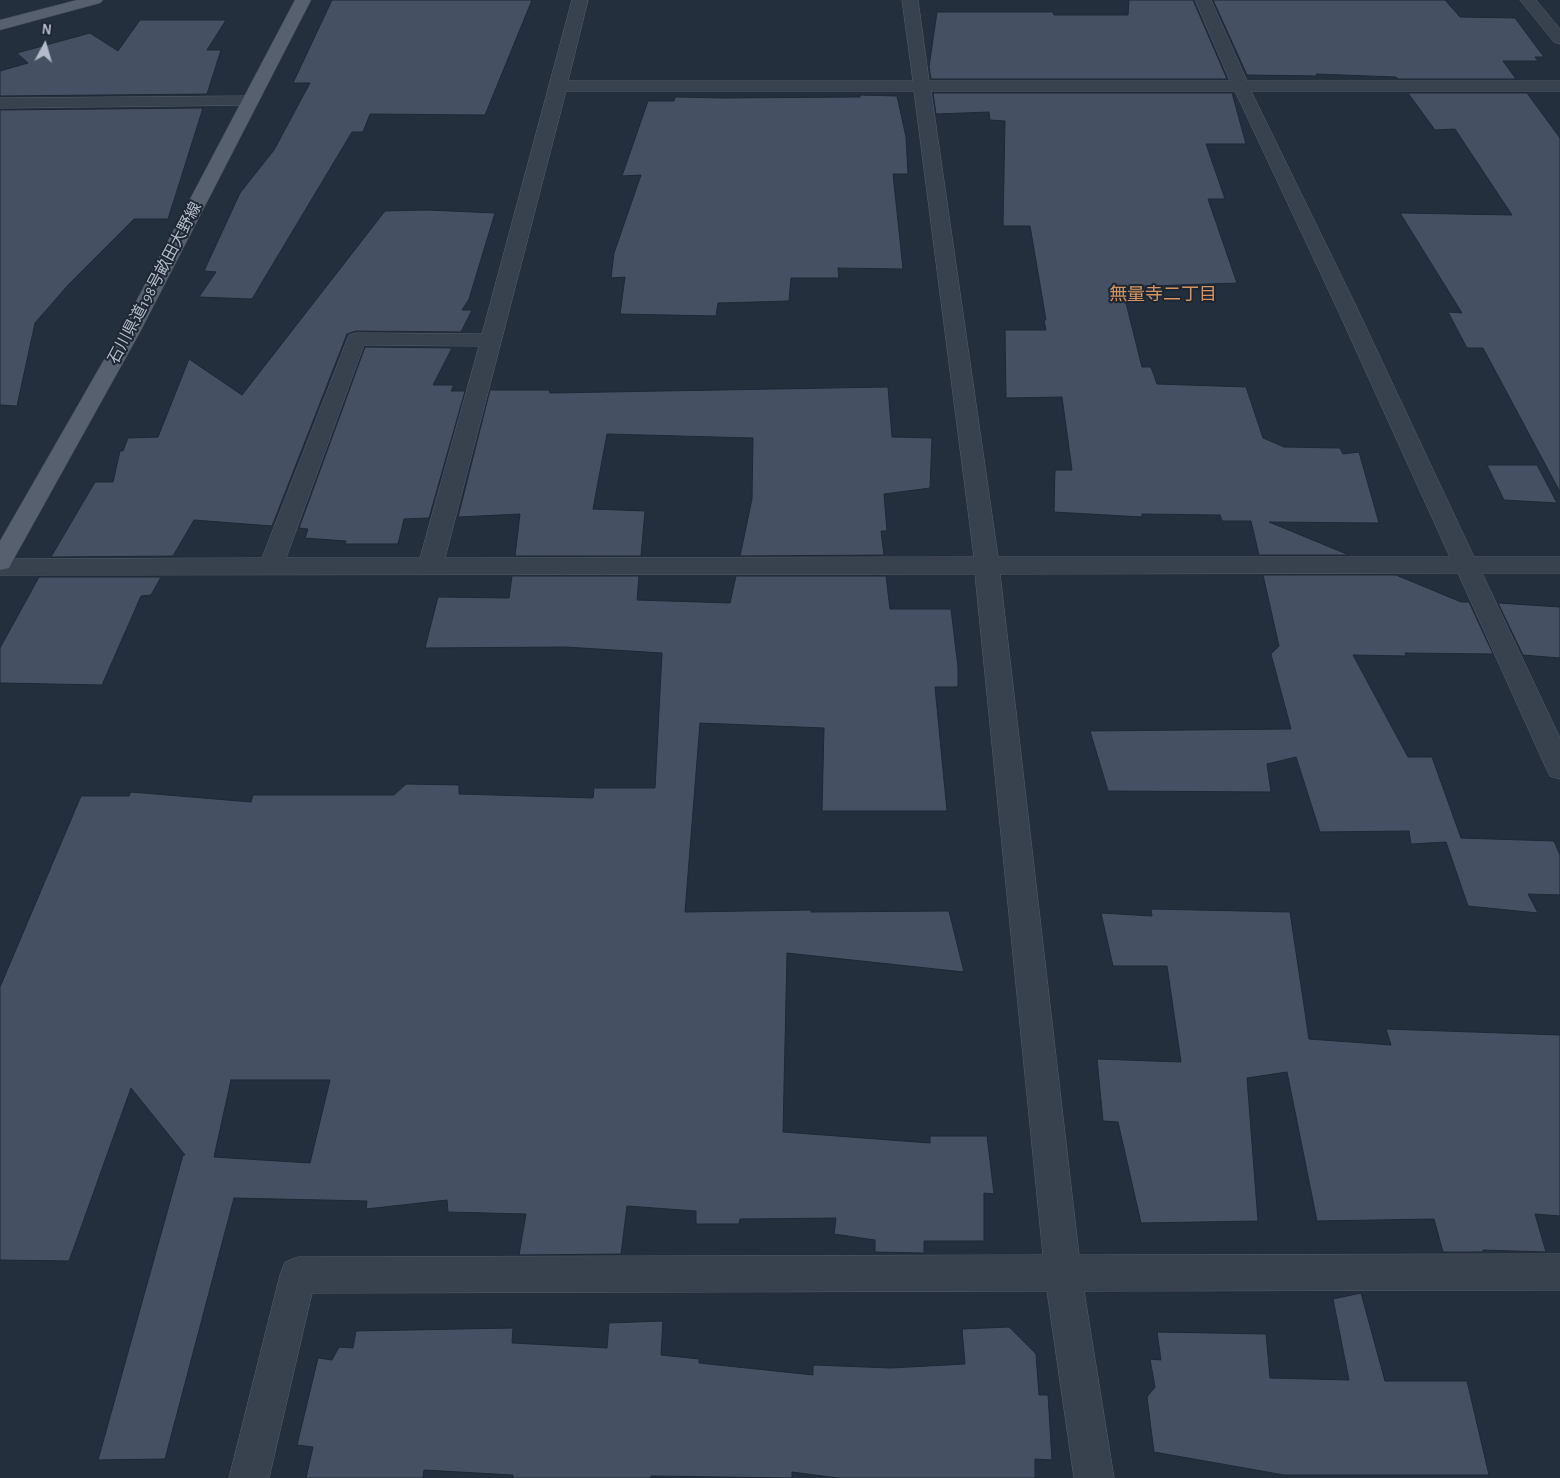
<!DOCTYPE html>
<html>
<head>
<meta charset="utf-8">
<style>
  body { margin:0 }
  #map { position:relative; width:1560px; height:1478px; overflow:hidden; background:#242f3e; font-family:"Alegreya Sans",sans-serif }
  canvas { display:block }
  .north { position:absolute; left:20px; top:20px; width:50px; height:50px; -webkit-text-stroke:4px #1d2633; paint-order:stroke; rotate:6deg; font-size:14px; font-weight:700; line-height:20px; text-align:center; color:#b4bcc9 }
  .north::after { content:''; display:block; margin:auto; width:18px; height:22px; background:#b4bcc9; clip-path:polygon(50% 0,100% 100%,50% 72%,0 100%) }
</style>
</head>
<body>
<div id="map">
<canvas width="1560" height="1478"></canvas>
<div class="north">N</div>
</div>
<script>
const ctx = document.querySelector('canvas').getContext('2d');
ctx.lineJoin = 'round';
function paint(path, color) {
  ctx.fillStyle = color;
  ctx.fill(path, 'evenodd');
}
function shape(rows) {
  const path = new Path2D();
  for (const r of rows) {
    path.moveTo(r[0], r[1]);
    for (let i = 2; i < r.length; i += 2) path.lineTo(r[i], r[i + 1]);
  }
  return path;
}
function trace(path, color, width, dash) {
  ctx.strokeStyle = color;
  ctx.lineWidth = width;
  ctx.lineCap = dash ? 'butt' : 'round';
  ctx.setLineDash(dash || []);
  ctx.stroke(path);
}
function label(font, color, halo, rows, align = 'center') {
  ctx.font = font + ' "Alegreya Sans","Noto Sans JP",sans-serif';
  ctx.lineWidth = 4;
  ctx.setLineDash([]);
  ctx.textBaseline = 'middle';
  ctx.strokeStyle = halo;
  ctx.fillStyle = color;
  for (const [text, x, y, turn = 0] of rows) {
    ctx.save();
    ctx.translate(x, y);
    ctx.rotate((+turn || 0) * Math.PI / 180);
    ctx.textAlign = isNaN(turn) ? turn : align;
    if (halo) ctx.strokeText(text, 0, 0);
    ctx.fillText(text, 0, 0);
    ctx.restore();
  }
}
const building = shape([
  [332,0,532,0,485,115,370,114,363,132,352,132,252,299,199,297,216,272,204,271,240,193,274,150,310,83,293,83,332,0],
  [1129,0,1193,0,1227,79,931,79,929,67,937,12,1053,12,1054,15,1128,15,1129,0],
  [1213,0,1445,0,1460,17,1515,18,1544,57,1535,57,1538,61,1503,61,1516,79,1398,79,1396,77,1316,74,1317,76,1247,75,1213,0],
  [140,20,226,20,207,50,221,50,207,94,0,96,0,71,28,63,17,53,90,33,118,51,140,20],
  [933,93,1232,93,1246,144,1206,144,1225,199,1208,199,1237,283,1122,287,1142,367,1151,367,1157,384,1246,387,1263,438,1284,447,1340,448,1343,454,1359,452,1379,523,1269,522,1349,555,1259,555,1251,521,1222,521,1220,515,1142,514,1142,517,1054,512,1055,470,1072,470,1062,397,1006,398,1005,330,1046,330,1044,320,1046,320,1030,226,1003,226,1005,121,990,120,989,112,936,114,933,93],
  [1408,93,1527,93,1560,138,1560,492,1483,348,1467,348,1448,312,1462,313,1400,213,1512,215,1455,129,1435,130,1408,93],
  [860,95,897,96,906,137,908,174,893,174,903,269,838,268,839,278,791,278,789,301,718,303,716,316,620,314,625,277,611,278,614,253,641,175,622,176,648,101,674,101,675,97,723,98,860,97,860,95],
  [203,108,168,219,134,219,69,284,35,323,17,406,0,405,0,110,203,108],
  [427,210,495,213,469,299,462,310,472,310,461,332,356,331,347,334,272,526,194,520,173,556,51,557,95,482,113,482,120,451,123,451,128,438,158,437,189,359,242,395,385,211,427,210],
  [365,347,452,348,433,385,454,385,451,391,465,391,429,518,404,519,398,544,345,544,346,541,305,538,308,529,299,528,365,347],
  [888,387,892,437,932,438,930,488,884,494,887,531,881,531,884,555,740,556,752,499,753,438,607,434,593,509,645,511,641,556,515,556,520,514,458,517,490,390,549,390,550,393,888,387],
  [1487,465,1537,465,1557,503,1504,500,1487,465],
  [1263,575,1396,575,1461,602,1469,602,1493,654,1405,653,1406,656,1353,655,1408,757,1432,757,1461,838,1554,841,1560,855,1560,895,1528,894,1538,913,1468,906,1446,842,1411,844,1409,831,1320,832,1296,757,1267,764,1271,792,1108,791,1090,731,1291,729,1271,654,1279,646,1263,575],
  [512,576,639,576,637,600,730,603,736,576,886,576,890,609,951,609,958,667,958,687,935,687,947,811,822,811,824,728,700,723,685,912,811,910,811,912,949,911,964,972,787,953,783,1132,930,1143,930,1136,987,1136,994,1194,984,1193,984,1241,924,1241,924,1253,875,1252,875,1240,834,1234,836,1218,740,1219,739,1224,696,1224,696,1211,627,1206,621,1254,519,1255,526,1214,448,1212,447,1200,366,1209,367,1201,234,1198,165,1459,98,1460,183,1155,185,1155,131,1088,69,1261,0,1260,0,987,81,796,129,796,131,792,251,802,253,795,394,795,406,784,459,785,459,794,593,798,594,788,655,788,662,653,566,647,425,648,438,597,509,598,512,576],
  [231,1080,330,1080,310,1163,214,1157,231,1080],
  [39,577,161,577,151,595,141,596,102,685,0,683,0,648,39,577],
  [1498,603,1560,607,1560,658,1523,655,1498,603],
  [1151,909,1290,912,1309,1039,1391,1045,1386,1029,1560,1035,1560,1216,1535,1214,1546,1252,1483,1250,1483,1252,1443,1252,1434,1219,1317,1221,1287,1072,1247,1078,1258,1221,1141,1223,1118,1122,1103,1121,1097,1059,1181,1062,1167,966,1113,966,1101,913,1152,916,1151,909],
  [1361,1293,1385,1381,1467,1381,1489,1475,1284,1475,1154,1452,1147,1397,1155,1387,1150,1359,1161,1360,1157,1332,1266,1334,1270,1378,1349,1380,1333,1299,1361,1293],
  [663,1321,661,1355,699,1359,699,1363,813,1375,813,1365,891,1368,965,1364,962,1329,1009,1327,1036,1354,1039,1395,1048,1395,1052,1460,1035,1459,1035,1478,838,1478,792,1472,792,1478,651,1476,651,1478,513,1478,513,1475,424,1470,423,1478,306,1478,313,1447,297,1445,318,1358,332,1360,339,1347,353,1348,356,1331,513,1328,512,1343,607,1348,609,1323,663,1321]
]);
const minor = shape([
  [572,0,588,0,568,81,913,81,902,0,918,0,929,81,1230,81,1195,0,1211,0,1247,81,1560,81,1560,91,1251,91,1356,306,1474,557,1560,557,1560,573,1482,573,1560,738,1560,779,1550,776,1546,768,1458,573,1000,574,1079,1255,1560,1254,1560,1290,1084,1291,1114,1478,1074,1478,1047,1291,312,1293,269,1478,229,1478,280,1275,285,1262,298,1257,1043,1255,975,574,0,575,0,559,262,558,349,335,356,333,482,334,572,0],
  [566,91,914,91,974,557,445,558,566,91],
  [931,91,1235,91,1336,306,1450,557,998,557,931,91],
  [364,345,479,346,420,558,286,558,364,345],
  [1520,0,1536,0,1560,29,1560,44,1554,42,1520,0],
  [250,96,256,97,258,101,256,105,0,108,0,98,250,96]
]);
const major = shape([
  [77,0,103,0,100,3,0,30,0,20,77,0],
  [295,0,311,0,140,332,12,562,9,568,0,570,0,541,120,332,295,0]
]);
const farStreetnames = [
  ["石川県道198号畝田大野線",155,283,-62]
];
const farNeighbourhoodnames = [
  ["無量寺二丁目",1163,295]
];
paint(building, '#455162');
trace(building, '#1f2835', 1);
trace(minor, '#565f6c', 1);
trace(major, '#414a57', 1);
paint(minor, '#38414e');
paint(major, '#56606e');
label('16px', '#b4bcc9', '#1d2633', farStreetnames);
label('18px', '#d59563', '#1d2633', farNeighbourhoodnames);
</script>
</body>
</html>
